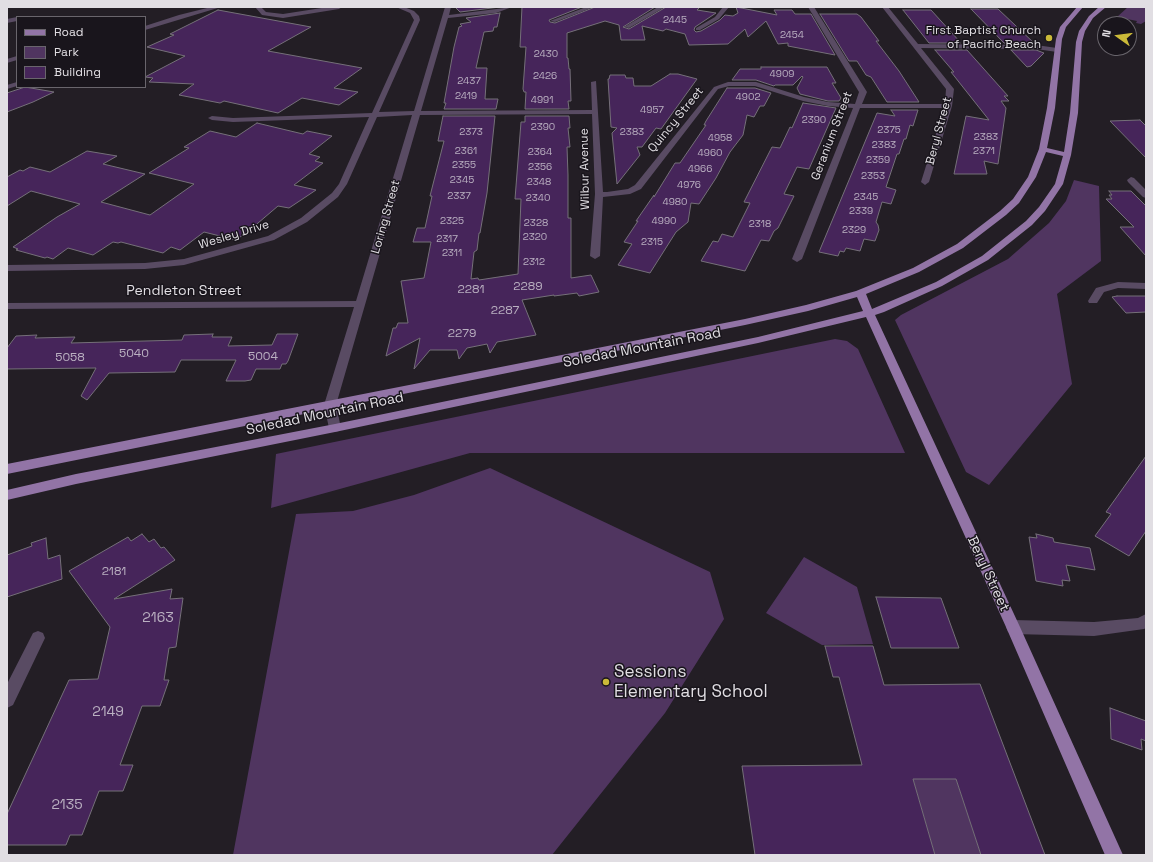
<!DOCTYPE html>
<html>
<head>
<meta charset="utf-8">
<style>
  body { margin:0 }
  #map { position:relative; width:1153px; height:862px; overflow:hidden; background:#231e25; font-family:"Space Grotesk",sans-serif }
  canvas { display:block }
  .frame { position:absolute; inset:0; border:8px solid #e1dee3; pointer-events:none }
  .legend { position:absolute; left:16px; top:16px; width:130px; height:72px; box-sizing:border-box; background:#19151c; border:1px solid #69656c; margin:0; padding:5px 7px; list-style:none; font-size:12px; color:#e1dee3 }
  .legend li { display:flex; align-items:center; gap:8px; height:20px }
  .legend b { width:20px; border:1px solid #69656c }
  .north { position:absolute; left:1097px; top:16px; width:40px; height:40px; box-sizing:border-box; background:#19151c; border:1px solid #69656c; border-radius:50%; rotate:284deg; font-size:11px; font-weight:700; line-height:16px; text-align:center; color:#e1dee3 }
  .north::after { content:''; display:block; margin:auto; width:14px; height:18px; background:#cbba39; clip-path:polygon(50% 0,100% 100%,50% 72%,0 100%) }
</style>
</head>
<body>
<div id="map">
<canvas width="1153" height="862"></canvas>
<div class="frame"></div>
<ul class="legend">
<li><b style="height:5px;background:#9274a6"></b>Road</li>
<li><b style="height:11px;background:#503560"></b>Park</li>
<li><b style="height:11px;background:#46255a"></b>Building</li>
</ul>
<div class="north">N</div>
</div>
<script>
const ctx = document.querySelector('canvas').getContext('2d');
ctx.lineJoin = 'round';
function paint(path, color) {
  ctx.fillStyle = color;
  ctx.fill(path, 'evenodd');
}
function shape(rows) {
  const path = new Path2D();
  for (const r of rows) {
    path.moveTo(r[0], r[1]);
    for (let i = 2; i < r.length; i += 2) path.lineTo(r[i], r[i + 1]);
  }
  return path;
}
function trace(path, color, width, dash) {
  ctx.strokeStyle = color;
  ctx.lineWidth = width;
  ctx.lineCap = dash ? 'butt' : 'round';
  ctx.setLineDash(dash || []);
  ctx.stroke(path);
}
function label(font, color, halo, rows, align = 'center') {
  ctx.font = font + ' "Space Grotesk",sans-serif';
  ctx.lineWidth = 3;
  ctx.setLineDash([]);
  ctx.textBaseline = 'middle';
  ctx.strokeStyle = halo;
  ctx.fillStyle = color;
  for (const [text, x, y, turn = 0] of rows) {
    ctx.save();
    ctx.translate(x, y);
    ctx.rotate((+turn || 0) * Math.PI / 180);
    ctx.textAlign = isNaN(turn) ? turn : align;
    if (halo) ctx.strokeText(text, 0, 0);
    ctx.fillText(text, 0, 0);
    ctx.restore();
  }
}
const green = shape([
  [1128,7,1146,7,1146,21,1141,24,1136,23,1137,21,1117,17],
  [1074,180,1099,186,1101,261,1057,294,1072,384,989,485,966,472,895,320,901,315,1008,259,1049,223,1066,201],
  [835,339,847,341,858,349,905,453,470,453,271,508,276,454],
  [490,468,710,572,724,619,665,713,552,855,233,855,296,514,353,511,414,495],
  [804,557,857,587,873,644,822,645,766,613],
  [913,779,956,779,981,855,935,855]
]);
const building = shape([
  [455,7,500,7,460,12,455,7],
  [522,7,582,7,549,20,550,22,555,23,595,7,655,7,623,27,629,29,666,7,700,7,697,10,716,13,695,27,694,30,696,32,701,31,720,20,725,15,733,16,738,13,736,7,777,15,774,10,792,10,795,14,811,14,835,55,788,46,788,43,778,44,766,21,748,37,745,29,728,44,689,45,685,34,666,29,663,31,642,26,645,40,621,40,619,25,605,21,567,33,567,58,568,58,569,69,570,69,571,101,568,101,569,109,525,109,526,92,524,92,523,89,526,47,520,47,522,7],
  [971,9,998,9,1034,43,1004,43,971,9],
  [218,10,311,27,268,51,362,68,334,88,358,92,339,105,302,98,278,113,224,101,220,103,179,95,194,84,149,82,153,78,145,77,185,56,147,47,174,35,170,34,218,10],
  [903,10,931,10,961,43,929,43,903,10],
  [500,13,497,27,494,27,493,31,484,32,476,68,487,68,485,99,498,99,496,109,444,109,446,103,444,103,454,47,459,27,462,26,460,24,471,22,466,18,500,13],
  [820,14,857,14,861,17,879,41,876,41,899,71,919,102,887,102,871,77,866,75,857,61,849,61,820,14],
  [935,50,967,50,1008,96,1004,96,1009,101,1001,101,1006,108,998,164,984,161,987,174,954,174,966,116,989,120,951,72,954,72,953,71,935,50],
  [1011,50,1036,50,1044,53,1031,66,1027,67,1011,50],
  [761,67,827,67,836,83,832,83,841,98,839,101,828,101,800,94,797,88,803,77,802,76,793,85,775,85,774,86,756,80,732,80,740,69,761,69,761,67],
  [670,74,678,74,697,79,661,129,656,128,642,147,637,147,640,155,617,184,612,133,617,128,611,127,608,79,609,79,610,75,625,75,626,78,633,78,634,86,651,86,670,74],
  [25,87,54,92,33,102,7,112,7,93,25,87],
  [727,88,755,88,771,93,764,106,760,106,754,117,747,115,743,135,730,152,716,178,699,204,691,203,688,222,676,232,650,273,618,265,632,244,624,242,638,221,636,221,654,195,654,197,675,163,680,163,706,125,704,125,706,121,727,88],
  [803,103,836,108,809,169,797,167,784,194,794,196,778,228,774,231,769,241,761,240,745,271,701,261,713,241,718,242,722,234,733,237,750,203,744,202,772,147,780,148,790,127,792,128,803,103],
  [891,110,918,110,913,126,910,125,906,139,904,139,899,154,897,154,886,187,896,190,891,204,882,202,876,222,878,225,879,230,875,241,864,239,860,251,846,248,844,252,840,251,838,256,819,252,877,113,895,116,891,110],
  [443,116,495,116,487,193,480,233,479,233,477,250,474,252,471,279,478,278,479,280,518,274,521,199,515,199,521,122,525,122,525,116,569,116,570,128,568,128,570,147,567,147,568,175,568,218,571,218,571,278,591,275,599,292,579,296,577,293,554,296,554,295,522,300,536,335,497,342,490,353,487,344,467,348,459,359,457,350,430,350,414,369,420,338,386,356,393,328,396,328,398,323,408,323,401,281,424,278,431,242,413,242,417,228,425,228,432,196,430,196,444,141,438,141,443,116],
  [1140,120,1146,126,1146,158,1110,121,1140,120],
  [257,123,303,134,307,131,332,136,309,154,320,157,315,161,323,163,294,185,316,190,289,208,278,206,251,229,236,240,204,232,180,250,171,247,163,253,121,242,118,243,113,242,93,255,68,248,53,259,47,257,45,258,16,250,18,249,13,247,57,217,80,204,31,191,7,206,7,177,20,170,23,171,30,167,50,172,87,151,117,156,103,164,145,174,101,202,150,215,194,184,149,173,189,148,184,147,210,131,236,137,257,123],
  [1109,191,1131,191,1146,206,1146,256,1120,227,1134,227,1106,199,1112,199,1109,195,1112,195,1109,191],
  [1117,296,1146,296,1146,312,1126,313,1112,297,1117,296],
  [213,334,212,337,232,337,228,346,272,345,277,334,298,334,288,361,286,364,282,364,280,369,256,369,251,380,245,381,226,381,236,360,181,360,175,372,109,373,87,400,81,396,96,368,7,369,7,348,16,336,37,335,35,338,75,337,71,343,182,340,184,335,213,334],
  [1146,456,1146,531,1129,556,1095,536,1111,514,1106,512,1146,456],
  [142,534,149,542,154,539,161,548,164,547,175,560,114,599,172,589,170,599,183,598,176,647,169,648,164,680,169,680,160,706,142,706,120,765,133,765,123,791,99,791,82,835,70,835,66,845,7,845,7,814,69,680,98,679,110,627,69,571,128,537,131,541,142,534],
  [1036,534,1053,538,1054,542,1090,548,1095,570,1066,565,1070,581,1062,580,1063,586,1036,581,1029,537,1037,538,1036,534],
  [46,538,48,559,60,555,62,579,7,597,7,555,32,546,31,543,46,538],
  [876,597,941,598,959,648,891,648,876,597],
  [825,646,873,646,884,685,980,684,1045,855,981,855,956,779,913,779,935,855,755,855,742,766,862,765,839,677,833,677,825,646],
  [1110,708,1146,721,1146,741,1141,739,1142,750,1111,739,1110,708]
]);
const minor = shape([
  [211,7,221,7,145,30,145,26,179,15,211,7],
  [255,7,261,7,266,12,283,14,328,7,342,7,339,9,283,18,262,15,255,7],
  [396,7,404,7,414,11,419,16,420,20,379,112,414,111,445,7,451,7,449,15,512,7,496,13,448,18,421,111,592,110,591,82,596,81,603,192,607,192,628,189,635,185,714,87,728,82,756,82,804,97,828,102,855,104,859,92,808,7,814,7,867,92,862,104,945,104,946,89,882,7,888,7,918,44,1036,45,1057,48,1060,50,1057,52,1036,49,921,48,954,89,952,106,929,182,925,185,921,182,944,108,860,108,802,259,797,262,792,259,853,108,828,106,803,101,755,86,729,86,718,89,641,189,630,194,603,197,600,256,595,259,590,256,595,194,592,114,420,115,336,405,341,428,339,431,335,432,331,431,329,428,324,405,354,307,7,309,7,303,356,301,412,115,377,117,347,184,338,197,307,222,274,240,184,265,145,269,7,271,7,265,145,263,184,259,268,236,301,218,332,193,339,184,369,117,233,122,212,120,208,118,212,116,233,118,372,113,414,20,410,13,396,7],
  [586,7,594,7,555,22,550,21,586,7],
  [658,7,665,7,629,28,624,27,658,7],
  [723,7,729,7,719,19,700,30,696,30,696,28,715,17,723,7],
  [17,17,17,21,7,23,7,19,17,17],
  [17,56,17,60,7,63,7,59,17,56],
  [17,82,17,86,7,89,7,85,17,82],
  [1131,177,1134,178,1146,190,1146,198,1143,197,1128,182,1127,180,1131,177],
  [1118,282,1146,283,1146,289,1118,288,1104,292,1097,303,1089,303,1088,301,1096,288,1118,282],
  [1146,614,1146,628,1144,629,1094,636,1013,634,1008,632,1006,627,1008,622,1013,620,1094,622,1138,618,1146,614],
  [38,631,43,633,45,638,13,705,7,708,7,684,33,633,38,631]
]);
const major = shape([
  [1077,7,1083,7,1066,27,1062,39,1055,108,1047,148,1064,152,1070,113,1076,42,1079,31,1089,16,1099,7,1106,7,1093,18,1085,31,1082,42,1078,113,1071,155,1063,184,1045,211,1032,225,988,260,942,286,884,312,875,315,1020,627,1123,855,1105,855,1006,627,866,317,758,343,335,432,76,484,7,500,7,490,76,474,335,424,758,337,863,311,857,297,808,311,745,325,7,474,7,464,745,319,806,305,856,291,913,268,957,244,1000,211,1013,199,1028,177,1039,149,1047,108,1056,39,1060,27,1077,7],
  [1046,152,1063,156,1055,184,1039,207,1026,221,982,256,936,282,872,309,866,294,919,272,963,248,1006,215,1019,203,1036,177,1046,152]
]);
const markers = [
  [1049,38,4,"#cbba39"],
  [606,682,4,"#cbba39"]
];
const farNumbernames = [
  ["2445",675,20],
  ["2454",792,35],
  ["2430",546,54],
  ["4909",782,74],
  ["2426",545,76],
  ["2437",469,81],
  ["2419",466,96],
  ["4902",748,97],
  ["4991",542,100],
  ["4957",652,110],
  ["2390",814,120],
  ["2390",543,127],
  ["2375",889,130],
  ["2373",471,132],
  ["2383",632,132],
  ["2383",986,137],
  ["4958",720,138],
  ["2383",884,145],
  ["2361",466,151],
  ["2371",984,151],
  ["2364",540,152],
  ["4960",710,153],
  ["2359",878,160],
  ["2355",464,165],
  ["2356",540,167],
  ["4966",700,169],
  ["2353",873,176],
  ["2345",462,180],
  ["2348",539,182],
  ["4976",689,185],
  ["2337",459,196],
  ["2345",866,197],
  ["2340",538,198],
  ["4980",675,202],
  ["2339",861,211],
  ["2325",452,221],
  ["4990",664,221],
  ["2328",536,223],
  ["2318",760,224],
  ["2329",854,230],
  ["2320",535,237],
  ["2317",447,239],
  ["2315",652,242],
  ["2311",452,253],
  ["2312",534,262]
];
const farPoinames = [
  ["First Baptist Church",1041,31],
  ["of Pacific Beach",1041,45]
];
const farStreetnames = [
  ["Quincy Street",676,120,-51],
  ["Beryl Street",939,131,-75],
  ["Geranium Street",832,136,-69],
  ["Wilbur Avenue",585,169,-91],
  ["Loring Street",386,217,-74],
  ["Wesley Drive",234,235,-17]
];
const numberNames = [
  ["2289",528,287],
  ["2281",471,290],
  ["2287",505,311],
  ["2279",462,334],
  ["5040",134,354],
  ["5004",263,357],
  ["5058",70,358],
  ["2181",114,572]
];
const streetNames = [
  ["Pendleton Street",184,291],
  ["Soledad Mountain Road",642,348,-11],
  ["Soledad Mountain Road",325,414,-12],
  ["Beryl Street",988,574,65]
];
const nearNumbernames = [
  ["2163",158,618],
  ["2149",108,712],
  ["2135",67,805]
];
const nearPoinames = [
  ["Sessions",614,672],
  ["Elementary School",614,692]
];
paint(green, '#503560');
paint(building, '#46255a');
trace(building, '#757079', 1);
paint(minor, '#594b63');
paint(major, '#9274a6');
for (const [x, y, r, color] of markers) {
  const dot = new Path2D();
  dot.arc(x, y, r, 0, 2 * Math.PI);
  ctx.fillStyle = color;
  ctx.fill(dot);
  trace(dot, '#19151c', 1.5);
}
label('10px', '#bab0c1', null, farNumbernames);
label('12px', '#e1dee3', '#19151c', farPoinames, 'right');
label('12px', '#e1dee3', '#19151c', farStreetnames);
label('12px', '#bab0c1', null, numberNames);
label('14px', '#e1dee3', '#19151c', streetNames);
label('14px', '#bab0c1', null, nearNumbernames);
label('17px', '#e1dee3', '#19151c', nearPoinames, 'left');
</script>
</body>
</html>
